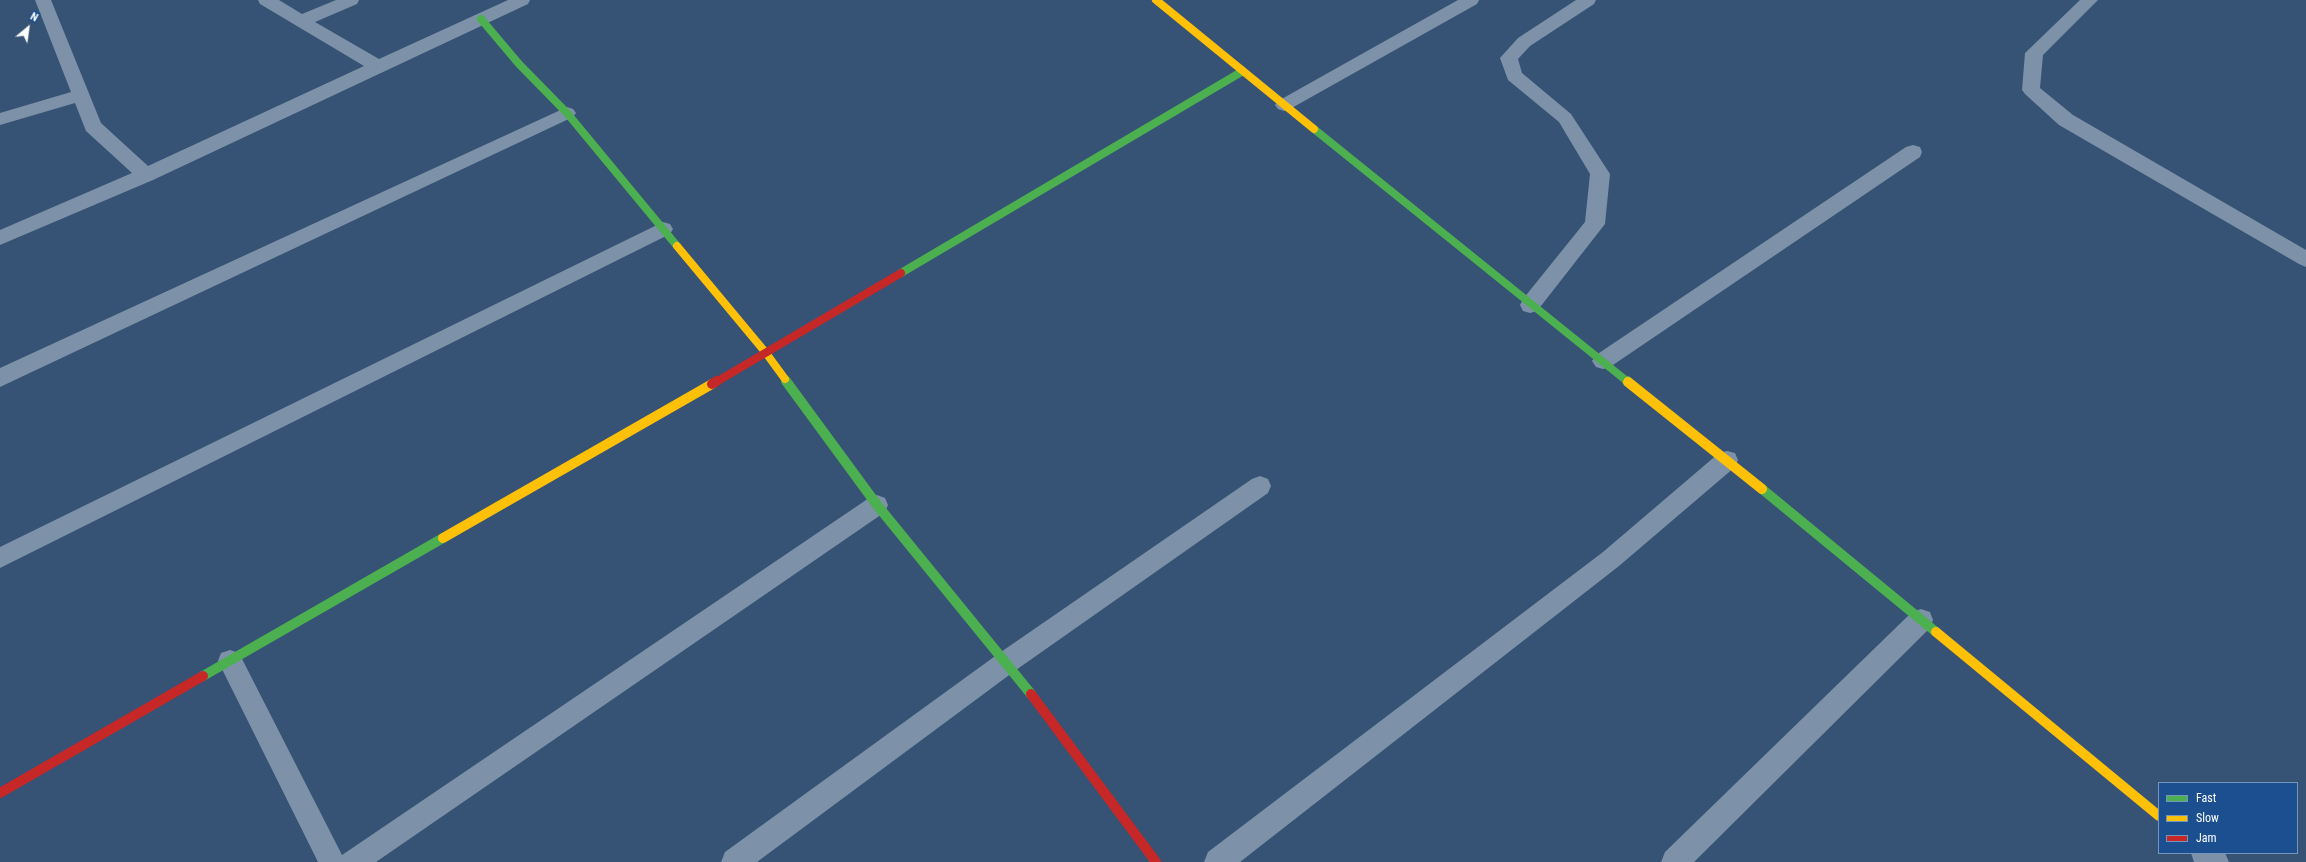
<!DOCTYPE html>
<html>
<head>
<meta charset="utf-8">
<style>
  body { margin:0 }
  #map { position:relative; width:2306px; height:862px; overflow:hidden; background:#365274; font-family:"Roboto Condensed",sans-serif }
  canvas { display:block }
  .legend { position:absolute; left:2158px; top:782px; width:140px; height:72px; box-sizing:border-box; background:#1b4f8f; border:1px solid #7695bc; margin:0; padding:5px 7px; list-style:none; font-size:12px; color:#fff }
  .legend li { display:flex; align-items:center; gap:8px; height:20px }
  .legend b { width:20px; border:1px solid #7695bc }
  .north { position:absolute; left:8px; top:8px; width:40px; height:40px; -webkit-text-stroke:3px #1b4f8f; paint-order:stroke; rotate:29deg; font-size:11px; font-weight:700; line-height:16px; text-align:center; color:#fff }
  .north::after { content:''; display:block; margin:auto; width:14px; height:18px; background:#fff; clip-path:polygon(50% 0,100% 100%,50% 72%,0 100%) }
</style>
</head>
<body>
<div id="map">
<canvas width="2306" height="862"></canvas>
<ul class="legend">
<li><b style="height:5px;background:#4caf50"></b>Fast</li>
<li><b style="height:5px;background:#ffc107"></b>Slow</li>
<li><b style="height:5px;background:#c62828"></b>Jam</li>
</ul>
<div class="north">N</div>
</div>
<script>
const ctx = document.querySelector('canvas').getContext('2d');
ctx.lineJoin = 'round';
function shape(rows) {
  const path = new Path2D();
  for (const r of rows) {
    path.moveTo(r[0], r[1]);
    for (let i = 2; i < r.length; i += 2) path.lineTo(r[i], r[i + 1]);
  }
  return path;
}
function paint(path, color) {
  ctx.fillStyle = color;
  ctx.fill(path, 'evenodd');
}
function trace(path, color, width, dash) {
  ctx.strokeStyle = color;
  ctx.lineWidth = width;
  ctx.lineCap = dash ? 'butt' : 'round';
  ctx.setLineDash(dash || []);
  ctx.stroke(path);
}
const lane = shape([
  [1576,0,1596,0,1594,4,1530,46,1518,59,1522,73,1571,114,1610,174,1605,224,1537,311,1530,313,1523,311,1520,305,1523,299,1585,222,1590,174,1559,122,1508,80,1500,58,1518,38,1576,0],
  [1913,145,1920,147,1922,152,1920,157,1610,367,1603,369,1596,367,1592,361,1596,355,1906,147,1913,145],
  [1260,476,1268,479,1271,486,1268,493,1016,670,1007,673,998,670,995,662,998,654,1252,479,1260,476]
]);
const street = shape([
  [35,0,51,0,101,123,148,166,364,66,260,4,258,0,279,0,302,14,336,0,359,0,357,4,315,22,379,59,508,0,530,0,528,4,153,180,0,245,0,230,132,173,86,131,75,103,0,125,0,113,71,92,35,0],
  [1458,0,1479,0,1477,4,1290,109,1284,111,1278,109,1275,105,1278,101,1458,0],
  [2080,0,2098,0,2043,55,2040,88,2073,115,2306,250,2306,267,2299,264,2059,125,2025,94,2022,90,2025,53,2080,0],
  [567,107,573,109,576,113,573,117,0,387,0,368,567,107],
  [663,222,670,224,673,229,670,234,0,568,0,547,663,222],
  [1727,451,1735,453,1738,460,1735,467,1619,566,1240,862,1204,862,1208,852,1603,552,1719,453,1727,451],
  [877,495,885,498,888,505,885,512,376,862,318,862,218,661,221,653,230,650,239,653,342,855,869,498,877,495],
  [1921,609,1930,612,1933,620,1930,628,1694,862,1661,862,1665,852,1912,612,1921,609],
  [1007,651,1016,654,1019,662,1016,670,757,862,721,862,725,852,998,654,1007,651],
  [2191,853,2225,853,2229,862,2194,862,2191,853]
]);
const fastFar1 = shape([
  [481,19,519,64,567,113,677,246],
  [1314,129,1628,382],
  [901,273,1243,71],
  [785,379,787,382]
]);
const fast = shape([
  [786,381,877,505,1031,694],
  [1627,381,1628,382],
  [1762,489,1936,632],
  [203,676,443,538]
]);
const slowFar1 = shape([
  [1156,0,1314,129],
  [677,246,766,353,785,379]
]);
const slow = shape([
  [1628,382,1762,489],
  [443,538,712,384],
  [1936,632,2159,816]
]);
const jamFar1 = shape([
  [716,382,901,273]
]);
const jam = shape([
  [712,384,717,381],
  [1031,694,1156,862],
  [0,793,203,676]
]);
paint(lane, '#7d92a8');
paint(street, '#7d92a8');
trace(fastFar1, '#4caf50', 8);
trace(fast, '#4caf50', 10);
trace(slowFar1, '#ffc107', 8);
trace(slow, '#ffc107', 10);
trace(jamFar1, '#c62828', 8);
trace(jam, '#c62828', 10);
</script>
</body>
</html>
